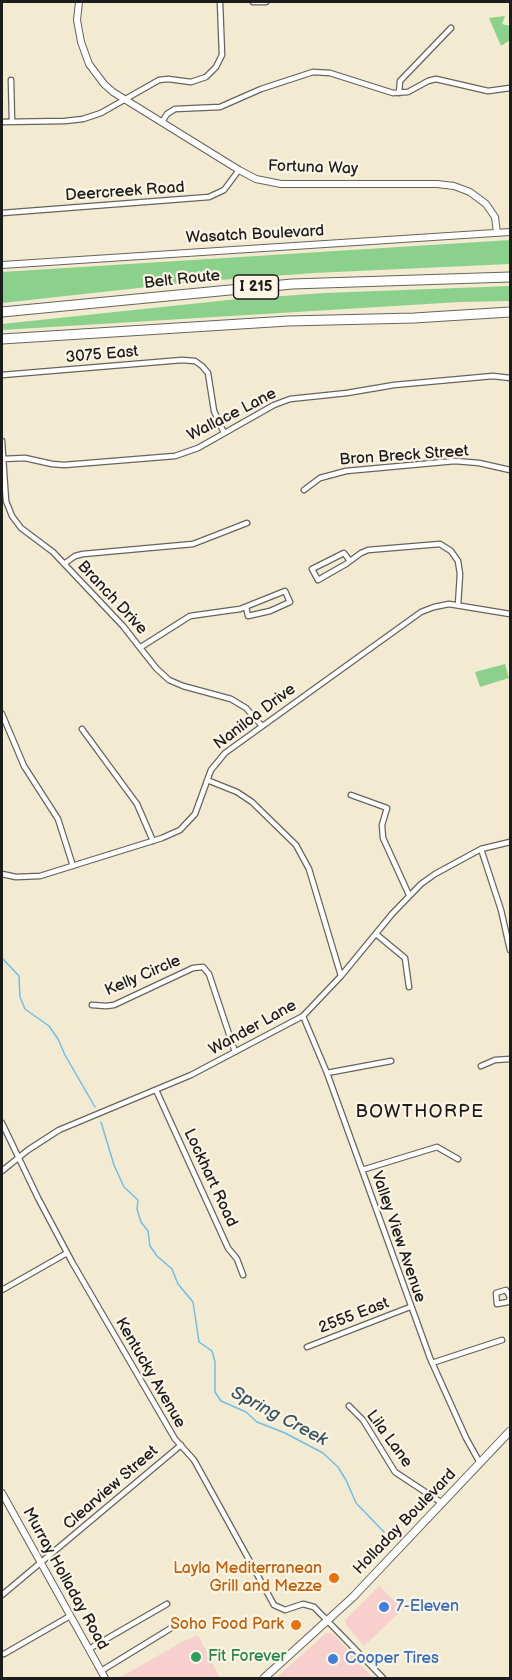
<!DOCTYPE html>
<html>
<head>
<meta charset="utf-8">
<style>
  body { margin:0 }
  #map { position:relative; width:512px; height:1680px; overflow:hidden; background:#f3ebd1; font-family:"Balsamiq Sans",sans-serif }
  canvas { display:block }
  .frame { position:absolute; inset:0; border:3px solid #1c1c1c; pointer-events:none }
</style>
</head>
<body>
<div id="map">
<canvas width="512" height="1680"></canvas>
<div class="frame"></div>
</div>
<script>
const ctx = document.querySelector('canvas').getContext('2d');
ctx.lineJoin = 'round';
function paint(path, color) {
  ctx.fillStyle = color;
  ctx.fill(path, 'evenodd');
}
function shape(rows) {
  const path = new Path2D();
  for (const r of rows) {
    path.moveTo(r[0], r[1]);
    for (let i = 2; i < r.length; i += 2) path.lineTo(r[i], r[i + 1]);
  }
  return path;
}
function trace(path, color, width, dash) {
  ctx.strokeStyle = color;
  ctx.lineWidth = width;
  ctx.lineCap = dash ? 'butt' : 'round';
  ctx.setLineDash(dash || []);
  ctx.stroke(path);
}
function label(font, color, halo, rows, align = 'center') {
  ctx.font = font + ' "Balsamiq Sans",sans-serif';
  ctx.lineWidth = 4.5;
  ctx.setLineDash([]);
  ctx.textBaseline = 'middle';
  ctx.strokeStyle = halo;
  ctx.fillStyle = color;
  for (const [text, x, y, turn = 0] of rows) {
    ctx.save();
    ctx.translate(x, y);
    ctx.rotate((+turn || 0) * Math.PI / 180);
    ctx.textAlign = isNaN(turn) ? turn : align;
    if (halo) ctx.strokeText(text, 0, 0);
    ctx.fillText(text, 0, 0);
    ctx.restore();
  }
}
const built = shape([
  [379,1586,403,1609,364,1646,346,1625,345,1620],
  [326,1633,333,1634,373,1678,276,1678],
  [198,1635,220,1678,119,1678,180,1643]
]);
const green = shape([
  [505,16,502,24,510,26,510,40,501,46,489,18],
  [510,240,510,264,314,273,193,282,2,303,2,272],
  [510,286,510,301,460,302,2,330,2,324,228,300,324,293],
  [505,664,509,678,480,687,475,672]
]);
const stream = shape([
  [2,958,19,976,20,997,25,1009,49,1026,58,1039,65,1055,95,1107],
  [101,1122,114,1165,124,1187,138,1200,137,1209,141,1222,148,1231,150,1246,157,1256,172,1269,178,1284,193,1302,199,1342,212,1351,215,1362,215,1392,221,1401,246,1412,257,1422,285,1433,323,1453,338,1467,346,1480,356,1503,384,1532]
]);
const minor = shape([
  [253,2,266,2],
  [11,80,12,122],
  [399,93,400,81,451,28],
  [2,122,65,121,83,119,101,113,159,80,168,79,191,82,206,77,216,67,222,55,220,2],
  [162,122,167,114,175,109,220,107,261,89,313,72,330,73,393,93,408,92,428,81,436,79,488,91,510,88],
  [2,213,209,197,224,190,239,170],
  [2,375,182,360,195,361,202,366,208,373,214,411,224,433],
  [2,441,6,501,12,516,21,528,53,552,123,626,156,668,169,680,183,686,231,699,246,708,262,726],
  [2,459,25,458,52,464,64,465,175,456,198,448,274,405,290,399,347,393,394,385,493,376,510,378],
  [304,490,320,478,346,471,455,461,479,463,510,470],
  [350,561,344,553,312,569,318,580,346,564,361,553,368,550,440,544,451,551,458,561,460,574,458,605],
  [64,564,75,556,83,554,193,544,247,523],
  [141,647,190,616,240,609,285,591,290,602,270,611,248,616,246,607],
  [2,714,24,766,58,819,73,866],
  [82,729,137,804,153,841],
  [207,780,237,792,252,802,296,845,309,869,341,976],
  [351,795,387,808,382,825,383,838,409,895],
  [481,849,501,910,510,950],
  [2,874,16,877,40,876,162,838,180,830,195,814,211,770,225,753,421,612,434,607,449,604,510,614],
  [376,934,405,958,409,987],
  [92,1005,106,1006,114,1005,193,968,203,967,209,974,235,1052],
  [303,1016,327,1073,430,1358,466,1438,480,1463],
  [481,1066,495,1060,510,1059],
  [327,1073,391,1061],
  [156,1090,228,1248,237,1259,243,1275],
  [2,1123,38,1198,72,1262,175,1439,194,1460,274,1605,285,1610,303,1604,314,1607,383,1678],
  [362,1170,437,1147,458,1159],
  [2,1171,28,1150,59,1130,191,1075,303,1016,341,976,392,914,421,884,435,874,481,849,510,842],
  [2,1290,67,1253],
  [510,1297,506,1290,496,1293,497,1304,508,1302,510,1298],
  [307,1347,410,1307],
  [432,1363,502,1340],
  [349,1406,363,1420,395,1472,442,1503],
  [2,1595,181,1445],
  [89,1649,167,1604],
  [4,1654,70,1616],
  [101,1671,181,1622]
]);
const tertiary = shape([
  [79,2,77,20,81,42,89,64,104,84,113,92,239,170,256,179,281,184,437,184,454,186,470,192,486,204,495,217,497,233],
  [2,265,510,232],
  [2,1493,105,1678]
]);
const secondary = shape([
  [264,1678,353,1597,510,1431]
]);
const motorway = shape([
  [2,312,292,284,510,277],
  [2,339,288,321,414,318,510,312]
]);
const markers = [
  [334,1578,6,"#e8710a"],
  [384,1607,6,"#3f7fe0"],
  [296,1625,6,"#e8710a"],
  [196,1657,6,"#2e9e5b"],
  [333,1659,6,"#3f7fe0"]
];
const shields = [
  [256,287,45]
];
const shieldNames = [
  ["I 215",256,287]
];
const streetNames = [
  ["Fortuna Way",313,168,2],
  ["Deercreek Road",125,192,-4],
  ["Wasatch Boulevard",255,235,-3],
  ["Belt Route",182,280,-6],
  ["3075 East",102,355,-5],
  ["Wallace Lane",232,415,-27],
  ["Bron Breck Street",404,456,-4],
  ["Branch Drive",112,598,47],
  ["Naniloa Drive",255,717,-37],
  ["Kelly Circle",143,976,-23],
  ["Wander Lane",253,1028,-29],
  ["Lockhart Road",210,1178,65],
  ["Valley View Avenue",398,1237,71],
  ["2555 East",354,1316,-21],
  ["Kentucky Avenue",150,1373,60],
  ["Lila Lane",389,1439,54],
  ["Clearview Street",111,1488,-41],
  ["Holladay Boulevard",405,1522,-46],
  ["Murray Holladay Road",65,1579,61]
];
const foodNames = [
  ["Layla Mediterranean",322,1569],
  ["Grill and Mezze",322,1587],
  ["Soho Food Park",284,1625]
];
const shopNames = [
  ["7-Eleven",396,1607],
  ["Cooper Tires",345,1659]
];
const leisureNames = [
  ["Fit Forever",208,1657]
];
const neighbourhoodNames = [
  ["BOWTHORPE",420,1112]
];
const waterNames = [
  ["Spring Creek",279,1417,28]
];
paint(built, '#f7d0cd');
paint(green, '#8cd18b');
trace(stream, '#6ebee9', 1.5);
trace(minor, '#67645b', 7);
trace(tertiary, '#67645b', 8);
trace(secondary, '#67645b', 9);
trace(motorway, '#67645b', 11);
trace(minor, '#fff', 4.5);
trace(tertiary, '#fff', 6);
trace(secondary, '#fff', 7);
trace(motorway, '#fff', 9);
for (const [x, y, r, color] of markers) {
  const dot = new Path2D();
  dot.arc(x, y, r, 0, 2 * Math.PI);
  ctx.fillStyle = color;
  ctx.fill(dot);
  trace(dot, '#fcf5e5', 2);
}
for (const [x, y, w] of shields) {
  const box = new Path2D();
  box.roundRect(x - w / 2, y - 12, w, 24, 4.5);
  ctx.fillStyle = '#fcf5e5';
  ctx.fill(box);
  trace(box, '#1c1c1c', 1.5);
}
label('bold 15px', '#1c1c1c', null, shieldNames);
label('16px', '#1c1c1c', '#fcf5e5', streetNames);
label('16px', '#c56008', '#fcf5e5', foodNames, 'right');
label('16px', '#366cbe', '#fcf5e5', shopNames, 'left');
label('16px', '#27864d', '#fcf5e5', leisureNames, 'left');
ctx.letterSpacing = '1.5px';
label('18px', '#1c1c1c', '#fcf5e5', neighbourhoodNames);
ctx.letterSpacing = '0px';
label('italic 18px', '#395564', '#fcf5e5', waterNames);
</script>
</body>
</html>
